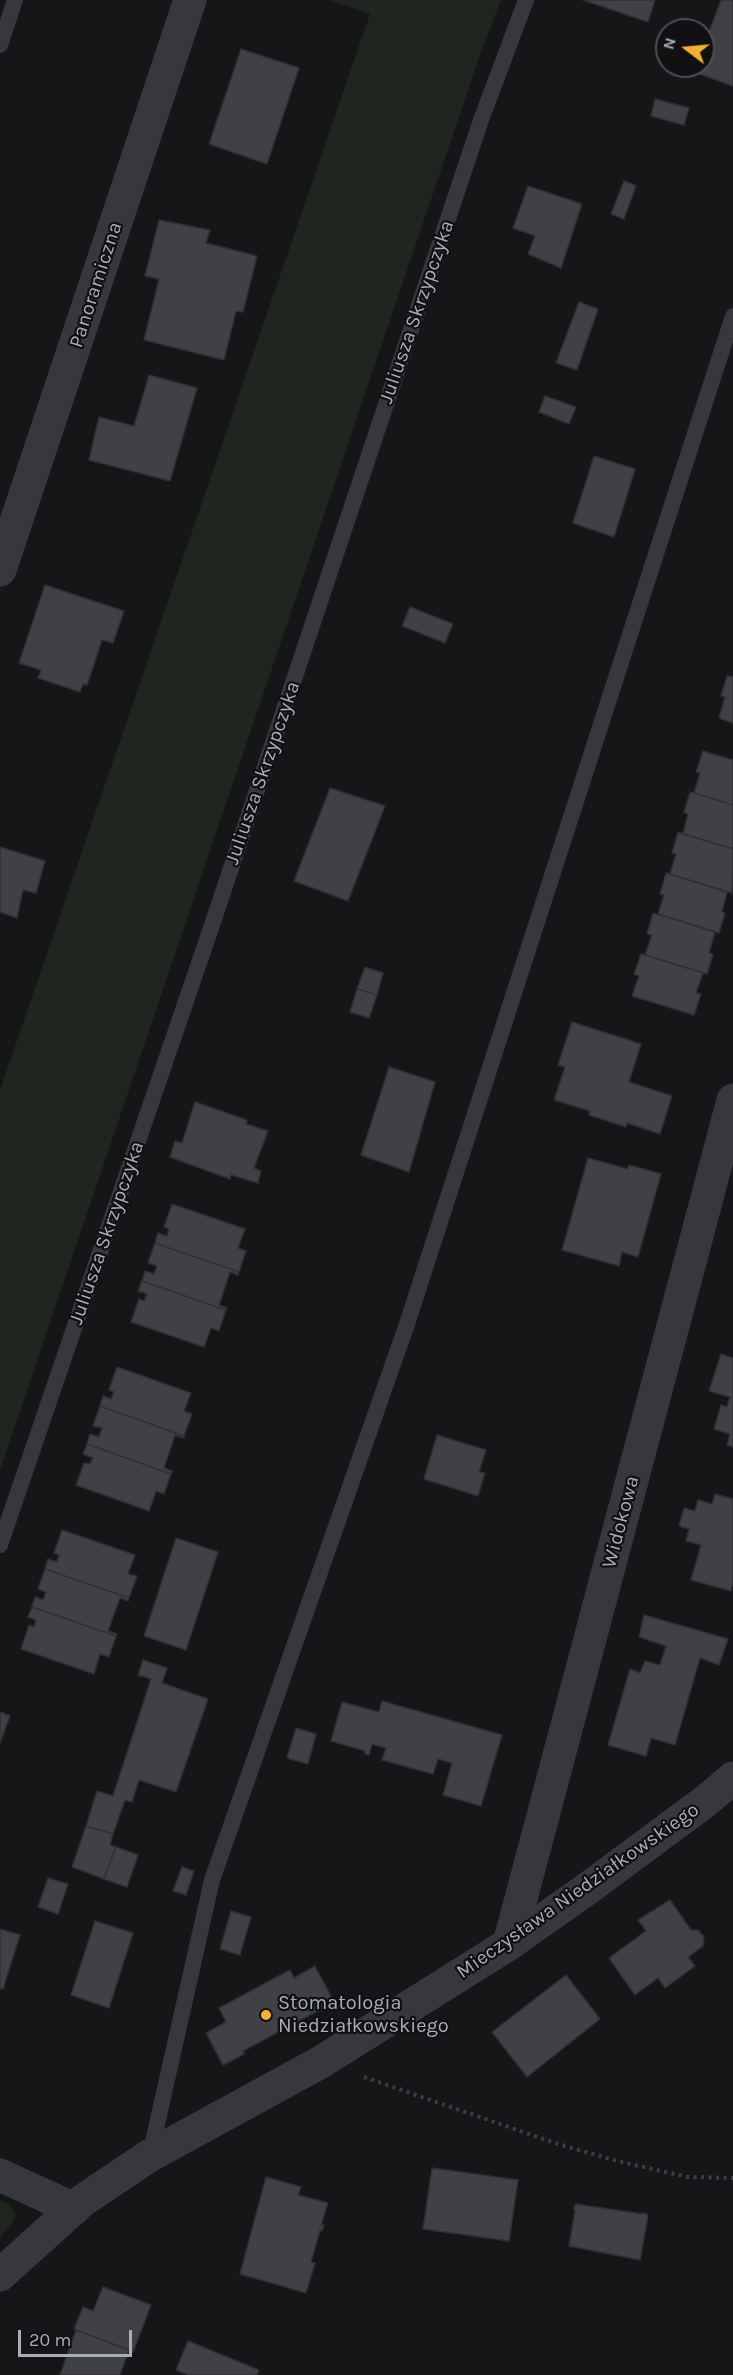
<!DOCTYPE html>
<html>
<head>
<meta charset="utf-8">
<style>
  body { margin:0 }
  #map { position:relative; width:733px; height:2375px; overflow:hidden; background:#161618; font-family:Karla,sans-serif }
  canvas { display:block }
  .north { position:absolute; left:655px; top:18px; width:60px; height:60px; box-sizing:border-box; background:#111113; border:2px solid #4d4f55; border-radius:50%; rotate:286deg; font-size:16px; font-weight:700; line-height:24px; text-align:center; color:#a8adb8 }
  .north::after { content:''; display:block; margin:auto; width:21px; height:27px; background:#f2b134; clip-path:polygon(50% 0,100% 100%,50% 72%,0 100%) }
  .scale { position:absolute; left:18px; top:2330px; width:114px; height:27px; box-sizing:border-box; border:3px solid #a8adb8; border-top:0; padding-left:8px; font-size:18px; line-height:21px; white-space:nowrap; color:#a8adb8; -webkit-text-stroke:4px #111113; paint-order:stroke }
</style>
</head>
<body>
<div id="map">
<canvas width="733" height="2375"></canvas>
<div class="north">N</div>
<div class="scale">20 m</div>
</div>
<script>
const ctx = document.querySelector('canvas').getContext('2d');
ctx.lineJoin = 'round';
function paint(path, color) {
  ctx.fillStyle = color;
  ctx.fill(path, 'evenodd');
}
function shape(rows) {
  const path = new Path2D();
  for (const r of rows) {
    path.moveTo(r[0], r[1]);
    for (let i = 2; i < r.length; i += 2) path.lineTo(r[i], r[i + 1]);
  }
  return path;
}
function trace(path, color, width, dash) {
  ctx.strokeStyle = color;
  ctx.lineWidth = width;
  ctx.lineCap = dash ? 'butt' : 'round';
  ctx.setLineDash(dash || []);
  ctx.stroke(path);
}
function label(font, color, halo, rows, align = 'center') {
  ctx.font = font + ' Karla,sans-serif';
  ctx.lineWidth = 4.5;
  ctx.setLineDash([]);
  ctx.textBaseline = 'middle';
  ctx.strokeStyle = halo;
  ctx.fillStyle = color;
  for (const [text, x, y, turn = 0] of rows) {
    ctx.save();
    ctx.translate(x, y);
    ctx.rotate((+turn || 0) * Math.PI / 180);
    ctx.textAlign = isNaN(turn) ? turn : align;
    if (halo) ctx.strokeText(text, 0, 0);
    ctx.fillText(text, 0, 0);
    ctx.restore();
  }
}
const green = shape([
  [330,0,501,0,481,52,0,1470,0,1090,370,14],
  [0,2200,9,2204,16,2214,14,2220,0,2238]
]);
const building = shape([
  [583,0,655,0,648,22,583,0],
  [721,0,733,0,733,86,694,72,696,66,703,66,703,48,721,0],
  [241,49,299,68,267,164,209,144,241,49],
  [655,99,689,108,684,125,651,116,655,99],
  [624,181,636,186,624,219,611,214,624,181],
  [528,186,582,204,561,268,528,254,535,236,513,228,528,186],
  [159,220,210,230,206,243,257,256,243,312,236,311,224,360,144,340,159,279,145,276,159,220],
  [579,302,598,309,577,370,556,363,579,302],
  [149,375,197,388,170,481,89,460,99,417,134,426,149,375],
  [545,396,576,407,569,424,539,412,545,396],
  [594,456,635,469,614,537,573,523,594,456],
  [45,585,124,611,113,643,102,640,87,685,83,684,80,692,38,678,41,670,19,663,45,585],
  [410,607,453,624,445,643,402,626,410,607],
  [727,676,733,677,733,723,719,718,725,697,721,696,727,676],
  [703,751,733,760,733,805,694,793,700,773,696,772,703,751],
  [330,788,385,806,348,901,294,881,330,788],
  [690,792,733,805,733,849,683,834,688,814,684,813,690,792],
  [678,832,733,849,732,893,670,874,676,854,672,853,678,832],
  [0,847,45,861,36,893,23,890,17,918,0,912,0,847],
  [666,873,727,892,722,912,725,913,719,933,658,914,664,895,660,894,666,873],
  [653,913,715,932,709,953,713,954,707,974,645,955,652,935,647,934,653,913],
  [641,954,703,973,696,993,701,994,694,1015,632,996,639,976,634,974,641,954],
  [365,967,383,973,377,995,357,989,365,967],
  [357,989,377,995,369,1018,350,1012,357,989],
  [572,1022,641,1044,629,1082,672,1096,660,1134,627,1123,626,1127,589,1115,590,1111,554,1100,565,1067,558,1065,572,1022],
  [389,1067,435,1082,409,1172,361,1155,389,1067],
  [195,1102,247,1120,246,1124,268,1131,254,1168,261,1171,258,1183,231,1175,230,1179,170,1157,175,1141,182,1143,195,1102],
  [588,1158,628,1169,629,1165,661,1174,638,1257,622,1252,619,1266,562,1250,588,1158],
  [172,1204,245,1229,238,1248,246,1251,239,1272,155,1243,158,1233,167,1236,169,1229,164,1227,172,1204],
  [155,1243,239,1272,238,1275,230,1272,219,1305,227,1308,226,1310,142,1281,145,1271,154,1274,157,1266,148,1263,155,1243],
  [142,1281,226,1310,219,1331,211,1328,204,1347,131,1322,139,1299,144,1301,147,1294,138,1291,142,1281],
  [721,1354,733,1358,733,1447,727,1445,730,1434,714,1429,721,1405,727,1407,730,1397,709,1391,721,1354],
  [117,1367,191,1393,184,1411,192,1414,184,1436,100,1406,103,1396,111,1399,114,1392,109,1390,117,1367],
  [100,1406,184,1436,184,1438,175,1435,164,1468,172,1471,171,1474,87,1444,90,1434,99,1437,102,1428,93,1426,100,1406],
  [437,1435,486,1450,479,1472,485,1473,478,1496,424,1479,437,1435],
  [87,1444,171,1474,164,1494,156,1491,149,1511,76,1485,84,1463,90,1464,93,1458,83,1454,87,1444],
  [715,1494,733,1499,733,1583,731,1591,691,1580,701,1545,686,1541,689,1529,679,1526,684,1508,695,1511,698,1500,712,1504,715,1494],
  [62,1530,135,1555,128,1574,137,1576,129,1598,45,1569,48,1559,57,1562,59,1555,54,1553,62,1530],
  [176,1538,218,1552,186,1650,144,1636,176,1538],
  [45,1569,129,1598,128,1601,120,1598,108,1631,117,1634,116,1636,32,1607,35,1597,43,1600,46,1592,38,1589,45,1569],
  [32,1607,116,1636,109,1657,100,1654,94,1674,21,1649,29,1625,34,1627,36,1620,28,1617,32,1607],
  [644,1615,728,1639,719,1665,700,1658,675,1745,651,1738,646,1756,608,1745,630,1669,640,1673,645,1661,660,1665,666,1646,639,1637,644,1615],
  [143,1660,167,1668,162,1683,208,1699,176,1792,139,1780,132,1802,125,1800,113,1834,86,1826,97,1791,113,1796,151,1679,138,1675,143,1660],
  [382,1701,502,1735,481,1806,443,1795,452,1763,438,1759,433,1774,382,1760,386,1748,372,1744,369,1755,365,1754,365,1751,331,1741,342,1702,379,1712,382,1701],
  [0,1712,10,1716,0,1743,0,1712],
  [296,1728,316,1734,308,1764,287,1758,296,1728],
  [86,1826,113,1834,110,1845,116,1847,104,1879,72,1867,86,1826],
  [116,1847,138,1855,127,1887,104,1879,116,1847],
  [182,1867,194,1871,186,1895,173,1891,182,1867],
  [48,1878,68,1884,58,1914,38,1907,48,1878],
  [670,1900,691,1930,698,1930,704,1937,703,1946,688,1957,695,1966,665,1988,658,1978,635,1995,609,1958,646,1931,638,1920,670,1900],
  [231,1911,251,1917,240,1955,220,1949,231,1911],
  [95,1921,133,1933,109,2008,71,1995,95,1921],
  [0,1929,20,1935,3,1989,0,1988,0,1929],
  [315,1966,334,2002,243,2051,244,2054,223,2065,206,2033,226,2022,219,2008,290,1970,294,1978,315,1966],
  [566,1975,600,2019,527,2077,492,2032,566,1975],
  [432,2168,518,2180,509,2241,423,2229,432,2168],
  [266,2177,301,2187,298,2195,328,2203,321,2225,324,2225,322,2231,320,2230,311,2262,315,2263,306,2293,240,2274,266,2177],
  [576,2204,642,2214,644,2213,648,2215,640,2260,569,2246,575,2211,574,2208,576,2204],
  [103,2287,151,2305,133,2352,74,2329,83,2307,93,2311,103,2287],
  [76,2330,129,2350,120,2375,60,2375,76,2330],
  [188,2341,259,2370,257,2375,188,2375,176,2370,188,2341]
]);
const path = shape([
  [364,2077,555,2143,617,2161,688,2177,733,2178]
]);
const service = shape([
  [0,45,15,0],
  [0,1545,211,928,481,120,526,0],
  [150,2155,212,1880,407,1324,733,316]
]);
const minor = shape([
  [0,570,190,0],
  [509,1944,733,1100],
  [0,2175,74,2209],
  [0,2275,82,2201,149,2156,321,2062,509,1944,587,1889,707,1800,733,1778]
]);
const markers = [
  [266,2015,6,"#f2b134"]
];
const streetNames = [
  ["Panoramiczna",96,285,-72],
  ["Juliusza Skrzypczyka",417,312,-71],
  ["Juliusza Skrzypczyka",263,773,-71],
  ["Juliusza Skrzypczyka",107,1233,-71],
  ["Widokowa",621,1522,-75],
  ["Mieczysława Niedziałkowskiego",578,1891,-35]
];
const poiNames = [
  ["Stomatologia",278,2003],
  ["Niedziałkowskiego",278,2026]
];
paint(green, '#1e261f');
paint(building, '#404145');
trace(building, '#303034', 1.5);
trace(path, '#3d3f44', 4, [3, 4.5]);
trace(service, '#37383d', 16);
trace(minor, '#37383d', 33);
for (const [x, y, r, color] of markers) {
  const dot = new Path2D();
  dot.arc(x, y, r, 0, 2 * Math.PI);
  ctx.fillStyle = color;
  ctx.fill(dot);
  trace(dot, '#111113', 2);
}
label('20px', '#a8adb8', '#111113', streetNames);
label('20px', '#a8adb8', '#111113', poiNames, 'left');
</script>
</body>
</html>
